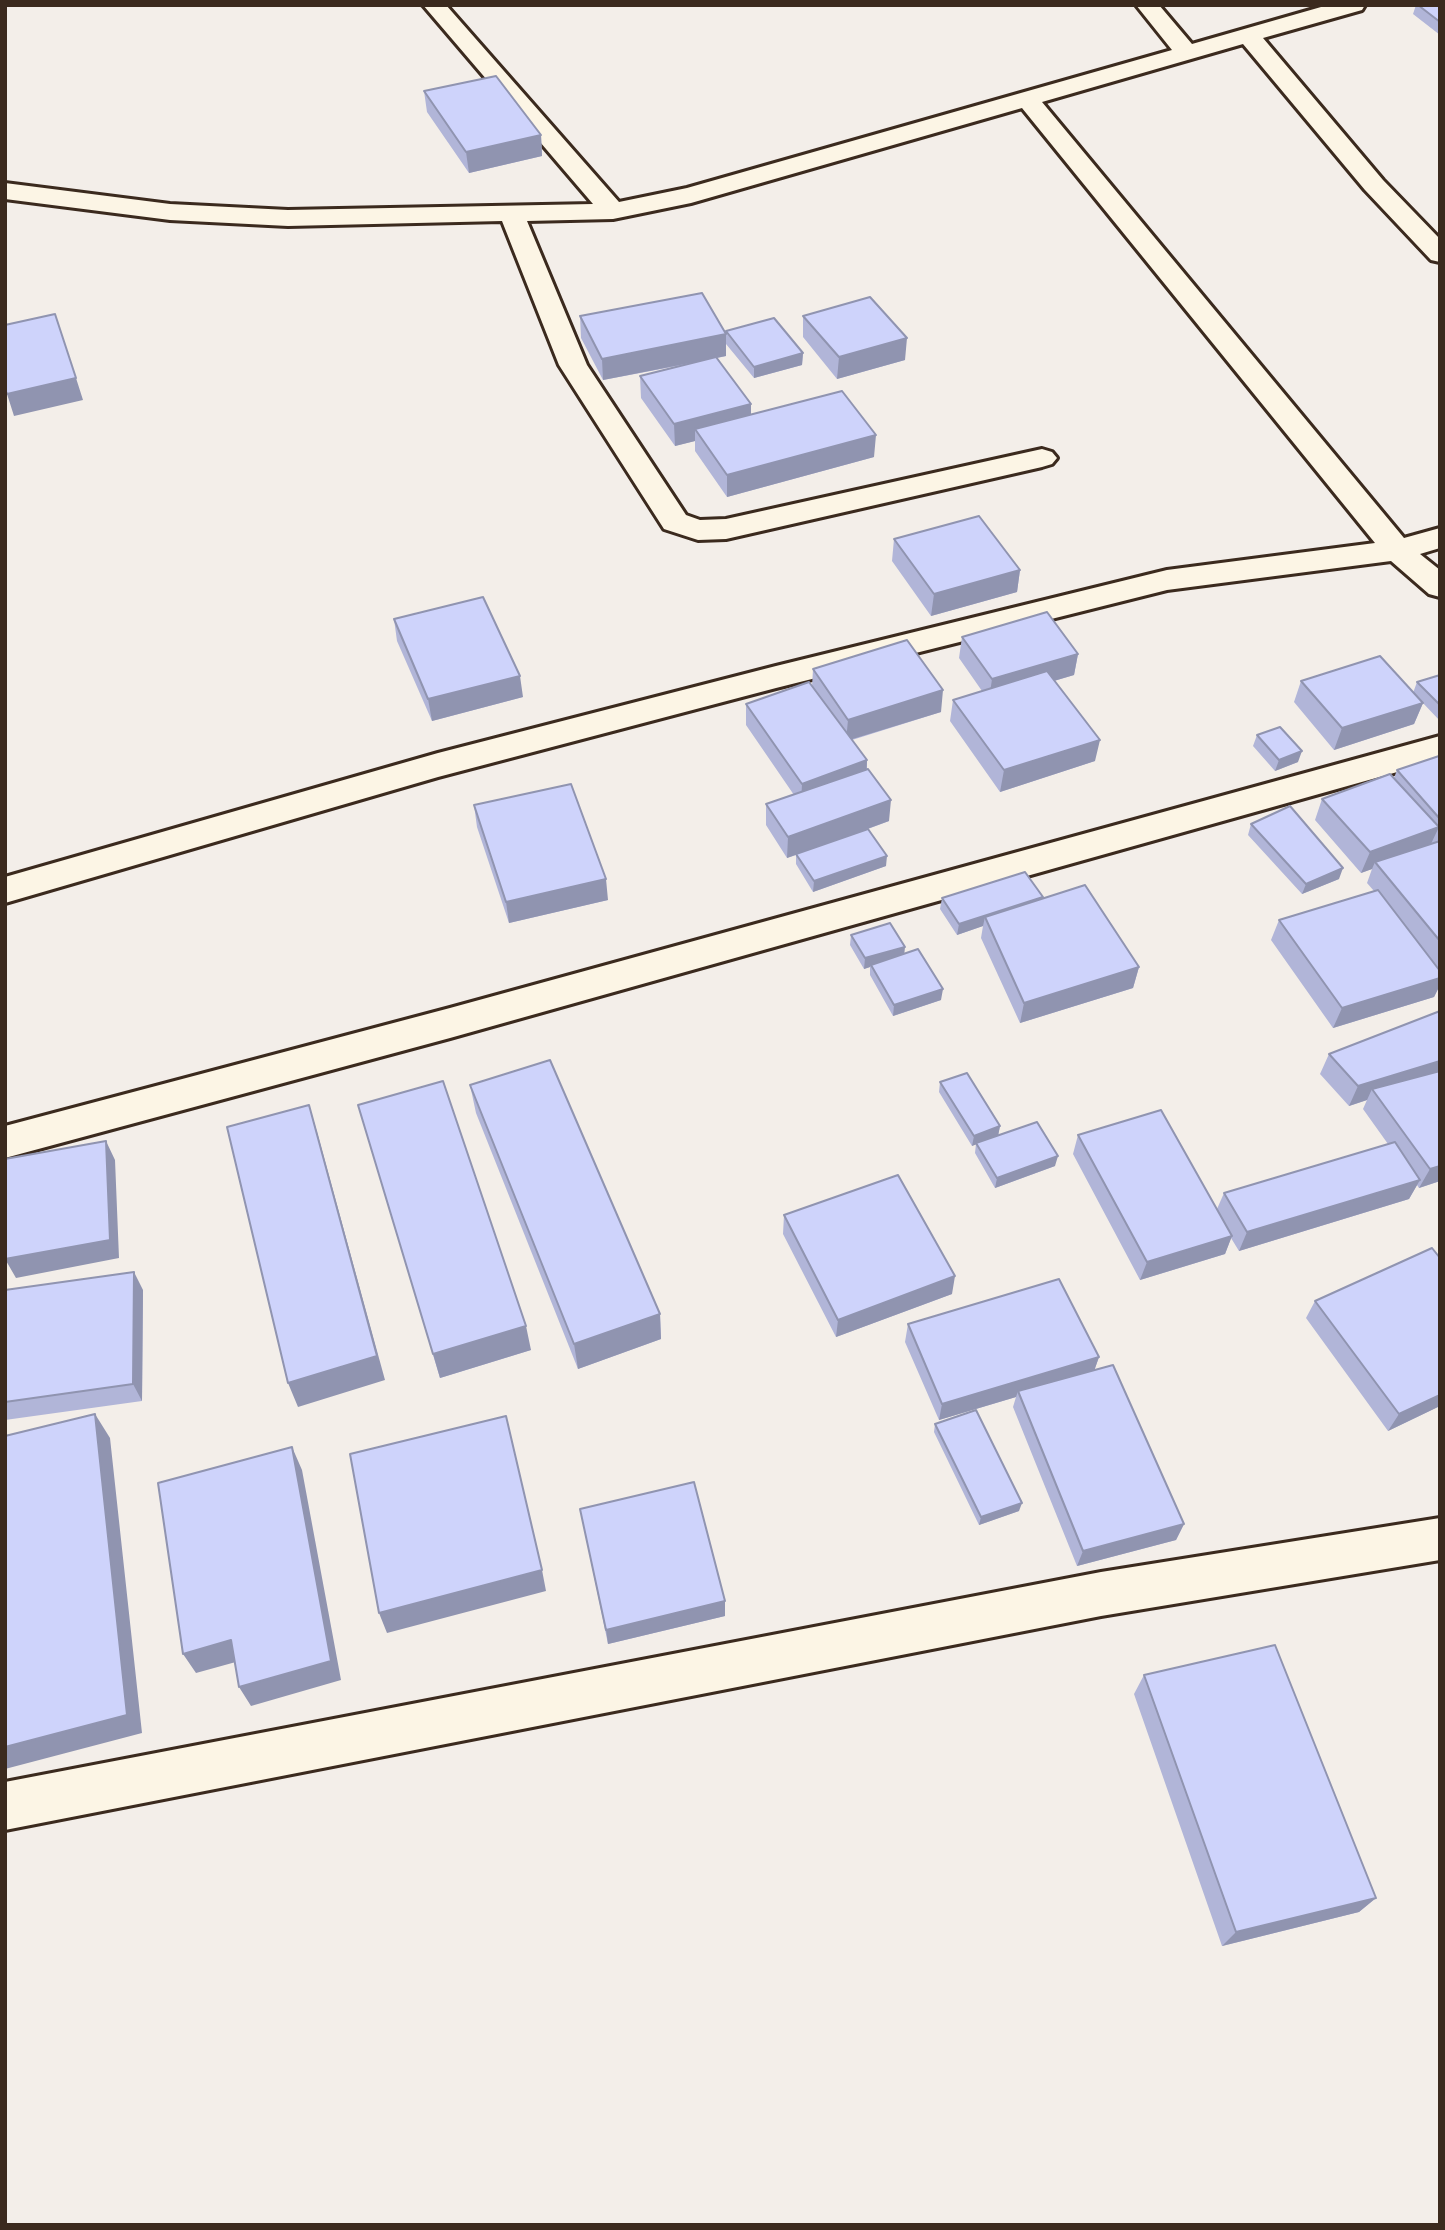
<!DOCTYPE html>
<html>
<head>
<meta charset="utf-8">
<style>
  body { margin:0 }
  #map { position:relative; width:1445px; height:2230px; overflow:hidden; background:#f3eee9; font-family:Dekko,sans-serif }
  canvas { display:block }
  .frame { position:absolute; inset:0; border:7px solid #3b2a1e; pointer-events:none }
</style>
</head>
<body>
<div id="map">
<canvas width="1445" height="2230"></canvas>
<div class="frame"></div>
</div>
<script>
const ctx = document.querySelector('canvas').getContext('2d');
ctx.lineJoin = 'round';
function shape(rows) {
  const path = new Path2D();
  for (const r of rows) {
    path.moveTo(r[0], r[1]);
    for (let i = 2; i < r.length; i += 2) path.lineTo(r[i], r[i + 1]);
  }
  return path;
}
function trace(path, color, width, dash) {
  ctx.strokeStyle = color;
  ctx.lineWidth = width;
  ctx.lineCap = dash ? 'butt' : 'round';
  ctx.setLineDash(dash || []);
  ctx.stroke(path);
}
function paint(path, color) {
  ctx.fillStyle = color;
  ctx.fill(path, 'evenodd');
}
const minor = shape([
  [423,5,446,5,619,202,687,188,1172,50,1136,5,1159,5,1192,44,1328,5,1365,5,1362,10,1263,38,1383,180,1440,239,1440,262,1431,260,1365,190,1243,44,1042,102,1404,538,1440,528,1440,548,1420,554,1440,570,1440,597,1429,594,1391,561,1167,590,776,688,438,777,5,903,5,877,438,753,776,666,1167,570,1375,543,1022,108,691,203,613,219,527,221,587,365,686,515,700,520,726,519,1042,449,1052,452,1057,458,1052,464,1042,467,726,539,698,540,664,529,559,365,502,221,288,226,170,220,5,199,5,183,170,204,288,210,593,204,423,5],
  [1440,736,1440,760,450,1038,5,1158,5,1126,450,1008,1440,736],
  [1440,1518,1440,1560,1101,1616,5,1830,5,1782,1101,1572,1440,1518]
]);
const wall = shape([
  [1416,5,1440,5,1440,35,1413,14],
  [424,91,541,135,542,156,469,173,427,112],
  [580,316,726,333,726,331,803,353,802,365,754,378,726,344,726,356,717,358,751,404,751,414,874,457,727,497,695,451,695,441,675,446,641,398,640,376,693,363,603,380,581,338],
  [803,316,905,360,837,379,803,337],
  [894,539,1020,570,1017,592,931,616,892,561],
  [394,619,523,697,432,721,397,641],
  [962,637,1078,654,1074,675,1054,681,1095,761,1000,792,950,721,953,700,982,691,959,658],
  [813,669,941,712,852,740,867,760,867,769,889,821,860,832,886,866,813,892,796,864,796,855,787,858,766,825,766,804,794,795,746,725,746,704,812,687],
  [1440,675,1440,721,1422,702,1423,703,1414,724,1334,750,1294,702,1301,681,1413,693,1417,682],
  [1257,735,1298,762,1275,771,1253,746],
  [1439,756,1440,985,1434,997,1333,1028,1271,940,1279,920,1374,891,1367,883,1372,869,1361,873,1315,820,1322,799,1394,778,1397,770],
  [474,805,608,900,509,923,477,827],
  [1251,824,1339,879,1302,894,1248,835],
  [1043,897,1043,899,1139,967,1133,988,1020,1023,981,938,983,926,957,935,940,909,942,898],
  [851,935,904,954,941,1000,893,1016,870,975,870,967,864,969,850,945],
  [1440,1011,1440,1181,1419,1188,1417,1185,1409,1199,1239,1251,1231,1238,1225,1254,1140,1280,1073,1154,1078,1135,1217,1209,1224,1193,1388,1144,1363,1109,1367,1100,1349,1106,1320,1074,1329,1054],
  [940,1082,1000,1126,998,1136,1055,1166,995,1188,975,1153,976,1144,972,1146,939,1092],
  [470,1085,660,1314,661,1339,578,1369,476,1113],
  [358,1105,531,1350,440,1378],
  [784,1215,952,1294,836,1337,783,1234],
  [1440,1258,1440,1406,1388,1431,1306,1318,1315,1301],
  [5,1290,143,1290,142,1401,5,1420],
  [908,1324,1099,1357,1094,1371,1184,1524,1176,1540,1077,1566,1013,1407,1016,1397,939,1420,905,1342],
  [935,1424,1019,1511,979,1525,934,1432],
  [580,1509,725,1616,608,1644],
  [1144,1675,1376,1898,1359,1912,1222,1946,1134,1694]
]);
const shadedWall = shape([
  [541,135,542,156,469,173,466,152],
  [726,334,726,356,603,380,602,359],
  [907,338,905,360,837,379,839,357],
  [803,353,802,365,754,378,754,367],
  [76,378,83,400,14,416,7,394],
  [751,404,751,426,695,429,695,441,675,446,674,424],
  [876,435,874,457,727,497,727,475],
  [1020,570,1017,592,931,616,934,594],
  [1078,654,1074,675,989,700,992,679],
  [520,676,523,697,432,721,428,699],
  [943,690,941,712,846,741,848,720],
  [1423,703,1414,724,1334,750,1342,728],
  [1100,740,1095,761,1000,792,1004,770],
  [1302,751,1298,762,1275,771,1279,760],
  [867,760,866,782,801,805,802,784],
  [891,800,889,821,787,858,788,837],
  [1439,827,1429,848,1375,862,1372,869,1361,873,1370,852],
  [887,856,886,866,813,892,814,881],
  [1343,868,1339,879,1302,894,1306,884],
  [606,879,608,900,509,923,506,902],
  [1043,897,1041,908,985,917,983,926,957,935,959,924],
  [905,947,904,957,871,965,870,967,864,969,865,958],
  [1139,967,1133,988,1020,1023,1024,1003],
  [1440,978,1440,985,1434,997,1333,1028,1342,1008],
  [943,989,941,1000,893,1016,894,1005],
  [1440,1061,1440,1078,1372,1089,1367,1100,1349,1106,1358,1086],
  [309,1105,317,1132,385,1380,298,1407,288,1383],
  [1000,1126,998,1136,972,1146,974,1136],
  [106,1141,115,1160,119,1258,16,1278,5,1259],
  [1058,1156,1055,1166,995,1188,997,1178],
  [1440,1166,1440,1181,1419,1188,1430,1169],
  [1420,1180,1409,1199,1239,1251,1247,1232],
  [1232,1236,1225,1254,1140,1280,1147,1262],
  [134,1272,143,1290,142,1401,133,1384],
  [955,1276,952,1294,836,1337,838,1320],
  [660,1314,661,1339,578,1369,574,1344],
  [526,1326,531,1350,440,1378,433,1354],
  [1099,1357,1093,1374,1018,1391,1016,1397,939,1420,942,1404],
  [1440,1395,1440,1406,1388,1431,1399,1414],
  [95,1414,110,1438,142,1733,5,1769,5,1747],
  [292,1447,302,1470,341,1680,251,1706,239,1687],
  [1022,1503,1019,1511,979,1525,981,1517],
  [1184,1524,1176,1540,1077,1566,1083,1551],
  [542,1570,546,1591,387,1633,379,1613],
  [725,1601,725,1616,608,1644,606,1630],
  [231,1640,243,1660,196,1673,183,1654],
  [1376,1898,1359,1912,1222,1946,1236,1932]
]);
const building = shape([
  [1418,5,1440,5,1440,22,1418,5],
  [496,76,541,135,466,152,424,91,496,76],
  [702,293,726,334,602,359,580,316,702,293],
  [870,297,907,338,839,357,803,316,870,297],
  [55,314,76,378,7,394,5,389,5,325,55,314],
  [774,318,803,353,754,367,726,331,774,318],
  [716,357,751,404,674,424,640,376,716,357],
  [842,391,876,435,727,475,695,429,842,391],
  [979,516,1020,570,934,594,894,539,979,516],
  [483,597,520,676,428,699,394,619,483,597],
  [1047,612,1078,654,992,679,962,637,1047,612],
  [907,640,943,690,848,720,813,669,907,640],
  [1380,656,1423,703,1342,728,1301,681,1380,656],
  [1047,671,1100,740,1004,770,953,700,1047,671],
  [1440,675,1440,705,1417,682,1440,675],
  [809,682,867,760,802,784,746,704,809,682],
  [1280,727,1302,751,1279,760,1257,735,1280,727],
  [1439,756,1440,756,1440,819,1397,770,1439,756],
  [868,769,891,800,788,837,766,804,868,769],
  [1390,774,1439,827,1370,852,1322,799,1390,774],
  [571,784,606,879,506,902,474,805,571,784],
  [1290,806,1343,868,1306,884,1251,824,1290,806],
  [868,829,887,856,814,881,796,854,868,829],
  [1440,841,1440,941,1375,862,1440,841],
  [1025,872,1043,897,959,924,942,898,1025,872],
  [1085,885,1139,967,1024,1003,985,917,1085,885],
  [1378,890,1440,971,1440,978,1342,1008,1279,920,1378,890],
  [890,923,905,947,865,958,851,935,890,923],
  [918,949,943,989,894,1005,871,965,918,949],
  [1440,1011,1440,1061,1358,1086,1329,1054,1440,1011],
  [550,1060,660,1314,574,1344,470,1085,550,1060],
  [1440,1071,1440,1166,1430,1169,1372,1089,1440,1071],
  [967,1073,1000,1126,974,1136,940,1082,967,1073],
  [443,1081,526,1326,433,1354,358,1105,443,1081],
  [309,1105,377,1356,288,1383,227,1127,309,1105],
  [1161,1110,1232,1236,1147,1262,1078,1135,1161,1110],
  [1037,1122,1058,1156,997,1178,976,1143,1037,1122],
  [106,1141,110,1240,5,1259,5,1159,106,1141],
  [1395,1142,1420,1180,1247,1232,1224,1193,1395,1142],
  [898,1175,955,1276,838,1320,784,1215,898,1175],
  [1432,1248,1440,1258,1440,1395,1399,1414,1315,1301,1432,1248],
  [134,1272,133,1384,5,1402,5,1290,134,1272],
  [1059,1279,1099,1357,942,1404,908,1324,1059,1279],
  [1113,1365,1184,1524,1083,1551,1018,1391,1113,1365],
  [976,1410,1022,1503,981,1517,935,1424,976,1410],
  [95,1414,127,1715,5,1747,5,1436,95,1414],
  [506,1416,542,1570,379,1613,350,1454,506,1416],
  [292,1447,331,1661,239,1687,231,1640,183,1654,158,1483,292,1447],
  [694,1482,725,1601,606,1630,580,1509,694,1482],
  [1275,1645,1376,1898,1236,1932,1144,1675,1275,1645]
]);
trace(minor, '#3b2a1e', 6);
paint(minor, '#fcf5e5');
paint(wall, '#b1b5d8');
paint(shadedWall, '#9094b0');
paint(building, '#ced3fb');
trace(building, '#9094b0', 2);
</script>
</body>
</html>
